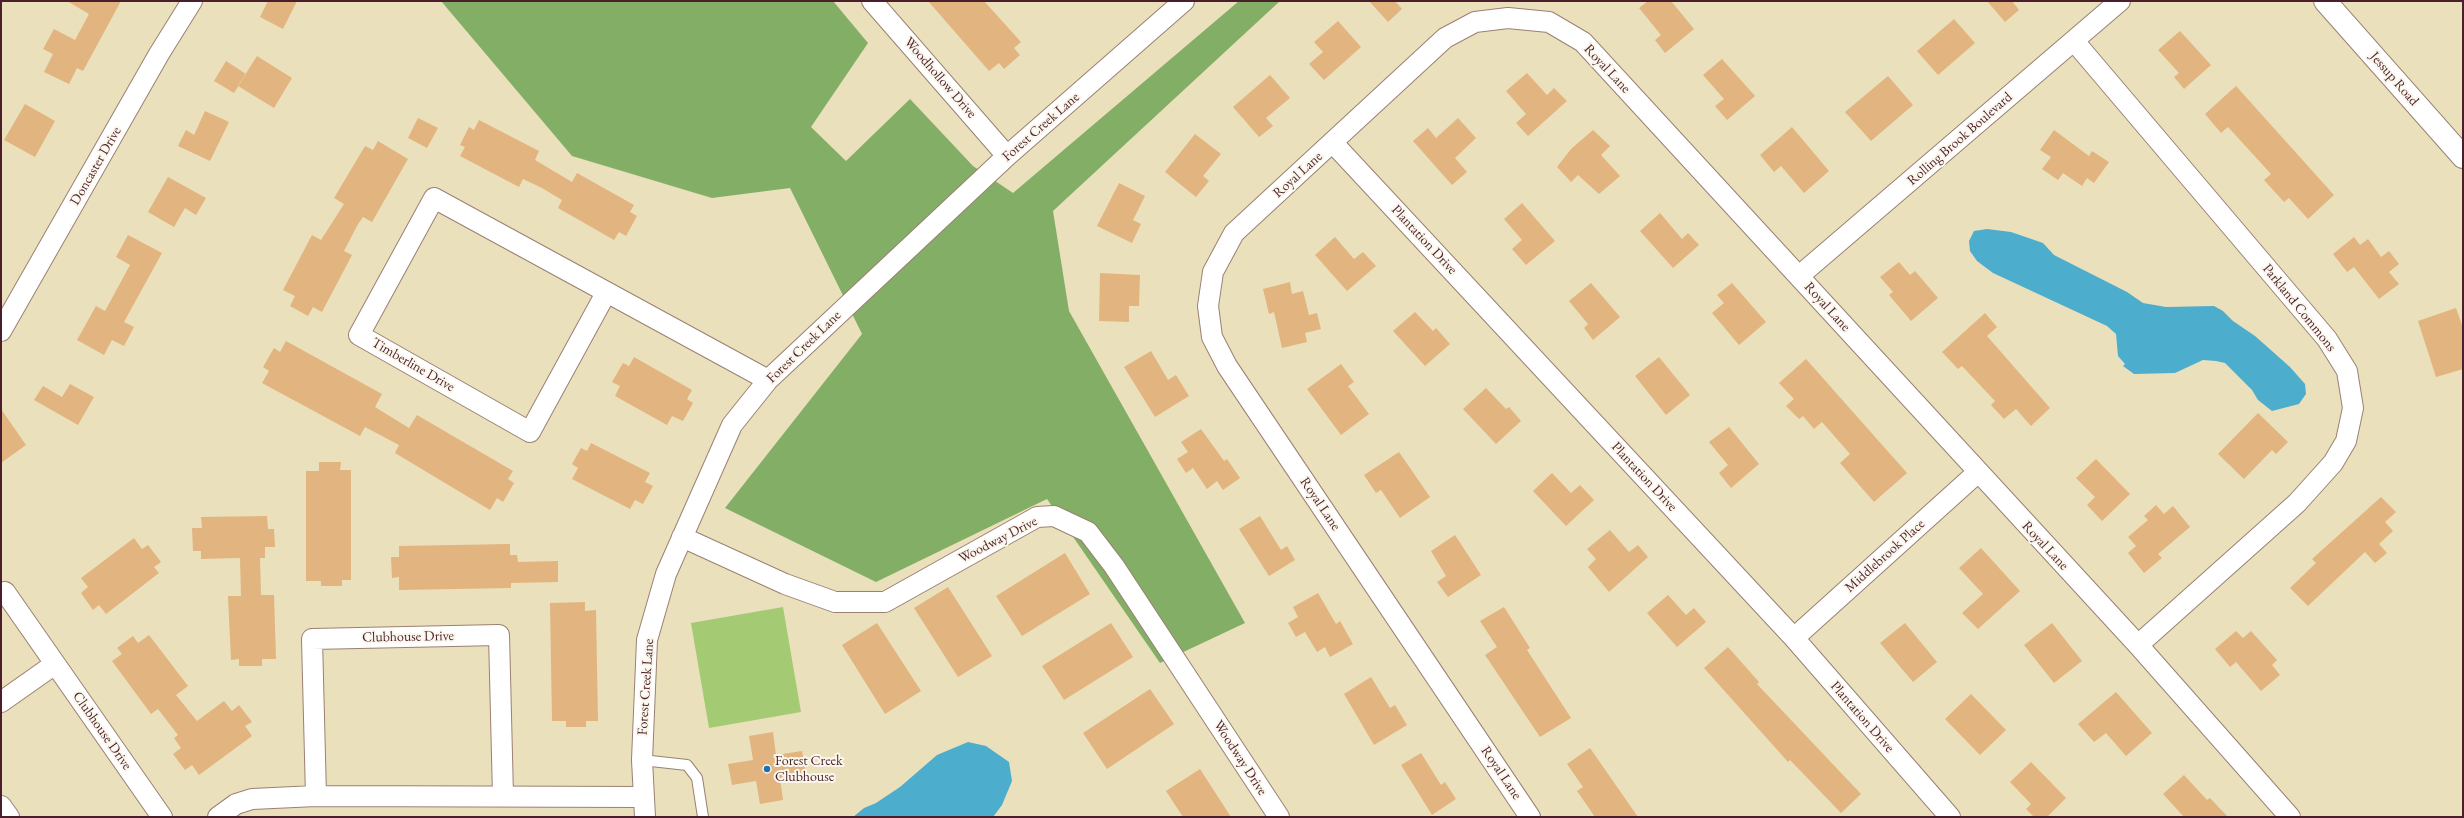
<!DOCTYPE html>
<html>
<head>
<meta charset="utf-8">
<style>
  body { margin:0 }
  #map { position:relative; width:2464px; height:818px; overflow:hidden; background:#ebe0bc; font-family:"EB Garamond",serif }
  canvas { display:block }
  .frame { position:absolute; inset:0; border:2px solid #4a1f2b; pointer-events:none }
</style>
</head>
<body>
<div id="map">
<canvas width="2464" height="818"></canvas>
<div class="frame"></div>
</div>
<script>
const ctx = document.querySelector('canvas').getContext('2d');
ctx.lineJoin = 'round';
function paint(path, color) {
  ctx.fillStyle = color;
  ctx.fill(path, 'evenodd');
}
function shape(rows) {
  const path = new Path2D();
  for (const r of rows) {
    path.moveTo(r[0], r[1]);
    for (let i = 2; i < r.length; i += 2) path.lineTo(r[i], r[i + 1]);
  }
  return path;
}
function trace(path, color, width, dash) {
  ctx.strokeStyle = color;
  ctx.lineWidth = width;
  ctx.lineCap = dash ? 'butt' : 'round';
  ctx.setLineDash(dash || []);
  ctx.stroke(path);
}
function label(font, color, halo, rows, align = 'center') {
  ctx.font = font + ' "EB Garamond",serif';
  ctx.lineWidth = 4;
  ctx.setLineDash([]);
  ctx.textBaseline = 'middle';
  ctx.strokeStyle = halo;
  ctx.fillStyle = color;
  for (const [text, x, y, turn = 0] of rows) {
    ctx.save();
    ctx.translate(x, y);
    ctx.rotate((+turn || 0) * Math.PI / 180);
    ctx.textAlign = isNaN(turn) ? turn : align;
    if (halo) ctx.strokeText(text, 0, 0);
    ctx.fillText(text, 0, 0);
    ctx.restore();
  }
}
const green = shape([
  [783,607,801,712,709,728,691,623]
]);
const forest = shape([
  [441,1,833,1,868,43,811,127,846,161,910,99,973,166,1013,193,1239,1,1280,1,1053,211,1069,311,1245,623,1160,663,1047,499,876,582,725,508,862,334,790,188,712,198,572,156]
]);
const water = shape([
  [1987,229,2011,232,2043,243,2054,255,2127,292,2143,303,2166,307,2214,306,2223,311,2233,321,2255,336,2290,367,2305,384,2306,394,2299,404,2272,411,2258,400,2252,390,2225,363,2216,361,2203,360,2175,373,2134,374,2123,366,2125,364,2118,356,2116,334,2107,326,1993,273,1977,261,1970,251,1969,241,1974,231],
  [968,742,986,746,1009,762,1012,781,1002,805,993,817,853,817,864,808,876,803,900,787,937,755]
]);
const building = shape([
  [67,1,121,1,83,71,77,68,69,84,44,72,53,54,43,49,54,29,75,40,89,14],
  [268,1,297,1,283,29,260,17],
  [928,1,984,1,1021,42,1014,48,1020,55,1004,69,999,63,989,71],
  [1369,1,1395,1,1402,9,1388,22],
  [1648,1,1671,1,1694,29,1665,53,1655,40,1661,35,1639,8],
  [1987,1,2012,1,2019,10,2005,22],
  [1954,19,1975,43,1938,75,1917,51],
  [1338,21,1361,47,1324,80,1309,64,1323,52,1314,42],
  [2180,31,2211,65,2184,89,2174,77,2179,73,2158,50],
  [257,56,292,78,274,108,238,86],
  [1722,59,1755,96,1727,120,1715,106,1724,99,1703,75],
  [226,61,246,74,234,93,214,81],
  [1527,73,1547,95,1554,88,1567,101,1528,136,1516,123,1526,114,1506,91],
  [1270,75,1290,98,1266,118,1273,126,1259,137,1233,107],
  [1888,76,1913,105,1871,141,1845,112],
  [2236,86,2334,195,2308,219,2289,198,2284,202,2264,180,2271,174,2228,127,2221,133,2205,114],
  [25,104,55,121,35,157,4,140],
  [205,111,229,122,210,161,178,146,186,130,194,135],
  [418,118,438,128,427,148,408,138],
  [1458,118,1476,138,1455,158,1467,172,1452,185,1413,141,1428,128,1436,138],
  [479,120,539,151,535,160,572,182,577,173,634,205,630,212,637,216,626,236,619,232,614,240,558,208,562,200,542,188,523,179,519,187,460,156,465,147,460,145,469,127,474,130],
  [1792,127,1829,171,1804,193,1781,166,1774,172,1760,155],
  [1593,130,1610,146,1601,155,1620,176,1599,194,1578,175,1571,182,1557,167,1571,149],
  [2054,130,2089,156,2092,151,2109,162,2094,183,2087,178,2082,186,2063,173,2058,180,2042,169,2051,157,2040,150],
  [1195,134,1221,154,1203,176,1209,181,1196,197,1165,172],
  [378,141,408,159,372,222,363,217,358,224,344,251,352,255,322,312,313,307,308,316,290,306,295,296,283,290,312,235,321,240,344,204,334,198,365,146,373,150],
  [168,177,206,198,196,215,185,208,174,227,148,212],
  [1119,183,1145,196,1133,220,1141,224,1132,243,1097,226],
  [1522,203,1555,241,1526,265,1512,249,1522,240,1504,219],
  [1660,213,1682,239,1688,233,1699,245,1673,268,1640,231],
  [128,235,162,253,124,322,134,327,124,346,112,340,104,355,77,340,96,306,105,311,130,265,116,257],
  [1335,237,1354,259,1363,252,1376,266,1347,291,1315,255],
  [2354,237,2360,245,2368,239,2381,257,2389,251,2399,264,2389,272,2399,284,2379,299,2354,267,2347,272,2333,254],
  [1899,262,1910,275,1915,271,1938,298,1911,321,1889,295,1893,292,1880,277],
  [1100,273,1140,275,1139,306,1129,306,1129,322,1099,321],
  [1290,282,1292,294,1303,291,1309,315,1317,313,1321,329,1305,333,1307,342,1282,348,1274,312,1269,314,1263,289],
  [1591,283,1620,317,1593,340,1584,328,1588,324,1569,301],
  [1732,283,1766,322,1739,345,1712,313,1724,303,1717,295],
  [2456,308,2463,328,2463,369,2436,377,2418,321],
  [1415,312,1433,331,1436,328,1450,344,1425,366,1393,331],
  [1985,313,1997,327,1987,336,2050,408,2031,426,2016,409,2004,419,1991,405,1995,401,1962,366,1958,369,1942,352],
  [286,341,382,394,375,407,409,428,417,415,513,471,508,479,514,483,503,502,497,498,490,510,395,453,399,445,365,427,360,436,262,383,269,371,263,367,274,348,280,352],
  [1151,351,1168,380,1176,375,1189,396,1155,417,1124,367],
  [634,357,692,390,687,399,693,403,683,421,672,416,667,425,615,396,620,386,612,382,623,363,629,366],
  [1659,357,1690,395,1666,415,1635,376],
  [1806,359,1907,473,1874,502,1840,463,1850,454,1822,422,1814,429,1803,416,1799,419,1786,406,1794,399,1779,383],
  [1341,364,1354,382,1348,386,1369,414,1341,435,1307,389],
  [70,384,94,397,78,425,34,400,43,386,62,397],
  [1486,388,1506,409,1509,407,1521,421,1496,444,1463,409],
  [1,409,26,445,1,463],
  [2258,413,2288,442,2276,454,2272,450,2244,479,2218,454],
  [1729,427,1759,464,1731,488,1719,473,1728,465,1709,442],
  [1201,429,1224,461,1227,459,1240,478,1223,490,1217,481,1207,489,1193,468,1186,473,1177,459,1188,452,1181,442],
  [591,443,650,473,645,482,653,486,643,504,635,500,630,509,572,479,578,468,572,464,581,448,587,451],
  [1399,452,1430,497,1400,518,1381,490,1376,493,1364,475],
  [2096,459,2130,494,2102,521,2087,505,2095,497,2076,478],
  [319,462,341,462,340,470,351,470,351,580,342,580,342,586,321,586,321,581,306,581,306,471,319,471],
  [1552,473,1571,493,1580,485,1594,500,1566,526,1533,491],
  [2381,497,2396,512,2385,522,2393,531,2379,544,2387,553,2375,563,2365,552,2308,606,2290,588,2316,563,2312,559],
  [2156,505,2164,514,2173,506,2190,527,2158,554,2162,558,2144,573,2128,553,2136,546,2128,537,2148,520,2144,516],
  [267,516,268,529,274,529,275,547,265,547,265,558,260,558,261,595,274,595,276,659,262,659,262,666,239,666,239,659,231,660,228,596,241,596,240,558,201,559,201,551,193,551,192,528,202,528,201,517],
  [1260,516,1281,550,1287,546,1295,560,1269,576,1239,529],
  [1610,530,1629,552,1638,545,1648,557,1609,592,1588,567,1596,559,1587,549],
  [1455,535,1481,575,1448,597,1437,582,1446,576,1431,551],
  [134,538,142,549,148,545,161,562,154,567,159,573,106,614,99,605,93,610,81,593,88,587,81,578],
  [510,544,510,555,517,555,518,562,558,561,558,582,511,583,511,588,399,590,399,577,392,578,391,557,399,557,399,546],
  [1981,548,2020,591,1978,629,1962,613,1983,594,1959,568],
  [1065,553,1090,594,1022,636,996,596],
  [948,587,992,656,958,677,914,608],
  [1318,593,1336,624,1340,621,1353,644,1330,657,1325,647,1317,652,1305,632,1296,637,1288,623,1298,617,1293,607],
  [1668,595,1686,615,1694,608,1706,622,1677,647,1647,613],
  [585,602,585,611,596,610,598,721,586,721,586,727,566,727,566,721,552,721,550,603],
  [1504,607,1530,648,1527,650,1571,718,1540,737,1485,655,1497,647,1480,621],
  [877,623,921,691,885,714,842,645],
  [1111,623,1133,657,1064,700,1042,666],
  [1905,623,1937,662,1913,682,1880,643],
  [2052,623,2082,661,2054,683,2024,645],
  [2236,631,2243,638,2251,631,2277,660,2272,665,2280,675,2261,691,2236,662,2230,667,2215,649],
  [149,635,188,686,176,695,197,721,224,701,232,711,239,705,252,722,245,726,252,736,199,775,192,765,185,770,173,754,181,748,174,738,178,735,158,709,151,714,112,661,122,654,117,648,133,636,138,643],
  [1728,647,1759,682,1757,684,1861,794,1841,813,1790,760,1788,762,1704,668],
  [1371,677,1390,708,1395,705,1407,725,1374,745,1344,694],
  [1150,689,1174,724,1107,769,1083,733],
  [2116,692,2152,733,2126,756,2106,733,2094,742,2078,724],
  [1971,694,2006,730,1980,755,1945,719],
  [773,732,776,755,802,751,806,774,780,778,783,800,760,804,756,781,732,785,728,764,753,760,749,736],
  [1590,748,1638,817,1595,817,1577,791,1583,787,1567,764],
  [1421,753,1441,785,1445,782,1456,799,1432,815,1401,765],
  [2031,762,2066,798,2047,817,2034,817,2026,809,2031,804,2010,782],
  [1200,769,1231,817,1183,817,1166,791],
  [2184,775,2207,800,2210,798,2228,817,2184,817,2163,794]
]);
const service = shape([
  [642,760,687,765,697,778,703,817]
]);
const minor = shape([
  [872,1,1007,156],
  [2074,41,2327,339,2347,371,2353,408,2346,441,2333,463,2297,503,2138,645],
  [1333,143,1794,638,1950,817],
  [1799,276,2120,1],
  [606,293,530,432,359,335,434,198,768,380],
  [1,331,159,54,192,1],
  [682,537,785,584,835,602,885,602,1037,517,1054,516,1088,532,1114,566,1279,817],
  [5,592,162,817],
  [1794,638,1977,473],
  [1,702,55,664],
  [316,796,312,639,499,635,503,796],
  [1,806,9,817],
  [218,817,236,804,252,799,316,796,643,797],
  [645,817,642,760,647,640,666,574,732,425,768,380,1007,156,1184,1],
  [1530,817,1227,366,1212,337,1208,306,1213,272,1234,233,1445,38,1475,22,1508,18,1549,22,1583,42,2138,645,2290,817]
]);
const tertiary = shape([
  [2325,1,2463,157]
]);
const markers = [
  [767,769,4,"#1f6fb2"]
];
const streetNames = [
  ["Royal Lane",1607,69,47],
  ["Woodhollow Drive",940,78,49],
  ["Jessup Road",2394,79,49],
  ["Forest Creek Lane",1041,127,-41],
  ["Rolling Brook Boulevard",1960,139,-41],
  ["Doncaster Drive",96,166,-60],
  ["Royal Lane",1298,175,-42],
  ["Plantation Drive",1424,240,47],
  ["Royal Lane",1827,307,48],
  ["Parkland Commons",2299,308,51],
  ["Forest Creek Lane",804,347,-44],
  ["Timberline Drive",413,365,30],
  ["Plantation Drive",1644,477,47],
  ["Royal Lane",1320,504,56],
  ["Woodway Drive",998,540,-27],
  ["Royal Lane",2045,546,47],
  ["Middlebrook Place",1885,556,-42],
  ["Clubhouse Drive",408,637,-1],
  ["Forest Creek Lane",646,687,-86],
  ["Plantation Drive",1862,717,49],
  ["Clubhouse Drive",102,731,55],
  ["Woodway Drive",1240,758,57],
  ["Royal Lane",1501,773,56]
];
const poiNames = [
  ["Forest Creek",775,761],
  ["Clubhouse",775,777]
];
paint(green, '#a4ca74');
paint(forest, '#83ae66');
paint(water, '#4dadcc');
paint(building, '#e2b47f');
trace(service, '#9a8074', 12);
trace(minor, '#9a8074', 22);
trace(tertiary, '#9a8074', 24);
trace(service, '#fff', 10);
trace(minor, '#fff', 20);
trace(tertiary, '#fff', 22);
for (const [x, y, r, color] of markers) {
  const dot = new Path2D();
  dot.arc(x, y, r, 0, 2 * Math.PI);
  ctx.fillStyle = color;
  ctx.fill(dot);
  trace(dot, '#fbf7ec', 1.5);
}
label('14px', '#4a1f2b', '#fbf7ec', streetNames);
label('14px', '#4a1f2b', '#fbf7ec', poiNames, 'left');
</script>
</body>
</html>
